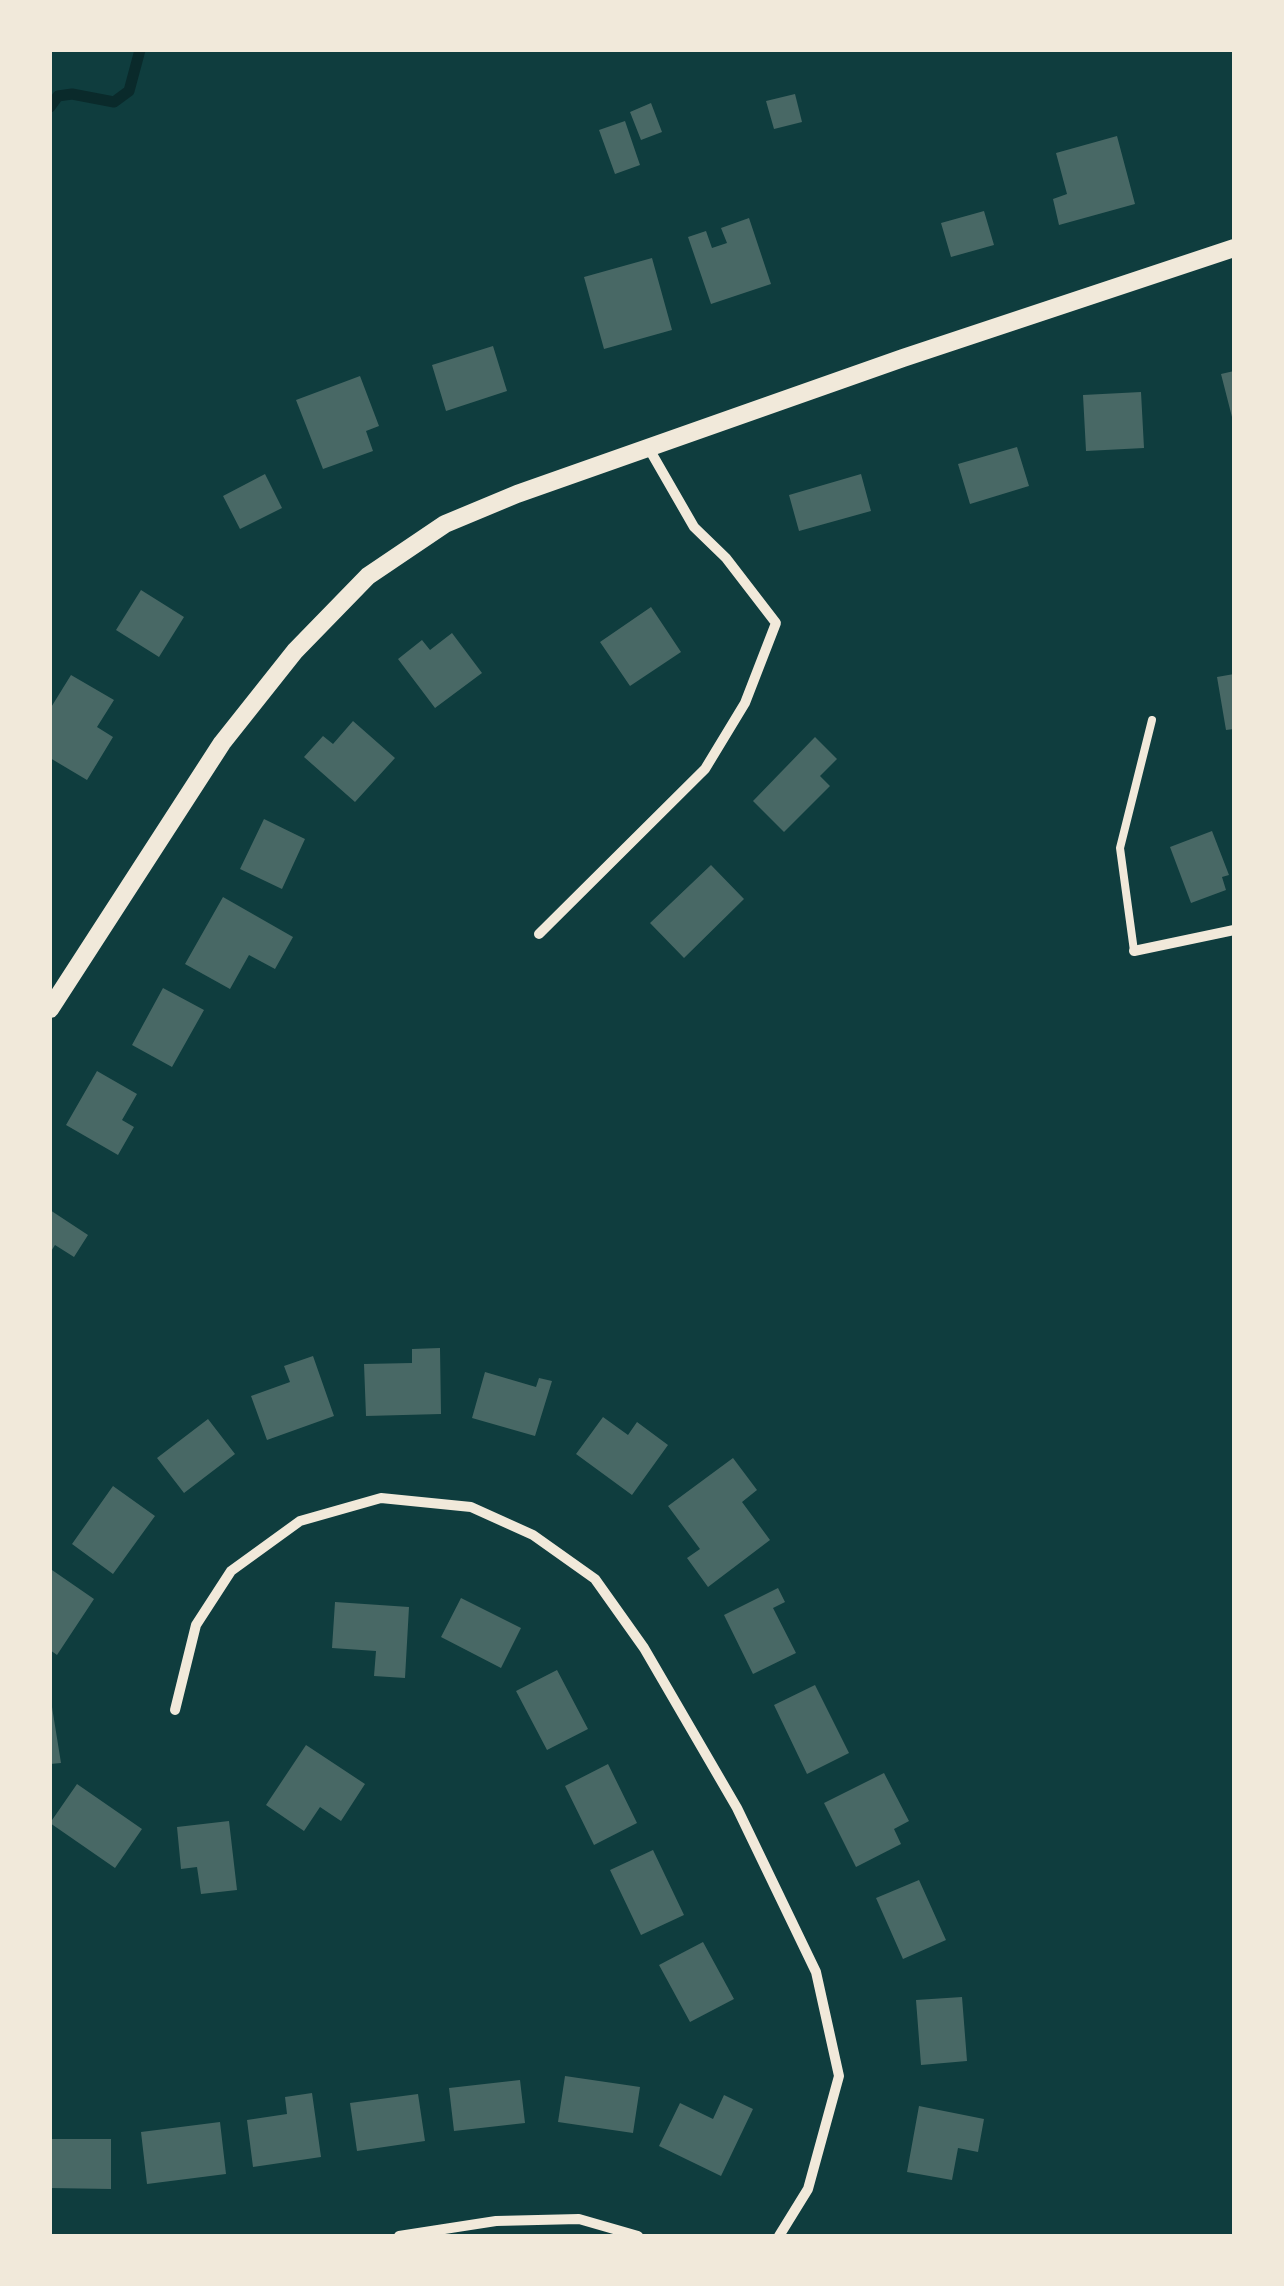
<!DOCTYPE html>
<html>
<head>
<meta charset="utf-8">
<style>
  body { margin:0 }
  #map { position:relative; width:1284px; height:2286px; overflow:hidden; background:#0f3d3e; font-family:"IBM Plex Sans",sans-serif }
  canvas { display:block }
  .frame { position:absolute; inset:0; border:52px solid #f1e9da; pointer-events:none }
</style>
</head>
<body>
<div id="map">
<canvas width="1284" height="2286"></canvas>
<div class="frame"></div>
</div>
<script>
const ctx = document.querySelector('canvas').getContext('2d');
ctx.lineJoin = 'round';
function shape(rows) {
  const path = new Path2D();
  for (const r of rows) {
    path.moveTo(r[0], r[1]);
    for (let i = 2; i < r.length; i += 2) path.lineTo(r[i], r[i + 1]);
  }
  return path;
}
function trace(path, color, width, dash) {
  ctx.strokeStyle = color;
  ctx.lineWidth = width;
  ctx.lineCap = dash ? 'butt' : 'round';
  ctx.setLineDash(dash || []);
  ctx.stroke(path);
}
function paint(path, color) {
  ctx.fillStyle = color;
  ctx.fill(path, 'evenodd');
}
const stream = shape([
  [50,107,58,96,72,94,114,102,129,91,140,50]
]);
const building = shape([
  [795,94,802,122,774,129,766,101],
  [651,103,662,132,641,140,630,112],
  [625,121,640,165,615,174,599,130],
  [1117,136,1135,204,1059,225,1053,199,1067,194,1056,153],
  [984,211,994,245,951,257,941,223],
  [749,218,771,284,711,304,688,237,706,231,712,248,727,243,721,228],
  [652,258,672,330,604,349,584,277],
  [493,346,507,391,446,411,432,365],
  [1234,371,1234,421,1233,421,1221,374],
  [360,376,379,426,366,431,373,451,323,469,296,400],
  [1141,392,1144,448,1086,451,1083,395],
  [1017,447,1029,486,970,504,958,464],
  [265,474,282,508,240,529,223,496],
  [861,474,871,511,799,531,789,495],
  [141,590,184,617,159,657,116,630],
  [651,607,681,652,630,686,600,642],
  [452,633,482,673,435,708,398,659,422,640,430,650],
  [1234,674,1234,729,1226,730,1217,677],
  [71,675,114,700,97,727,113,737,87,780,50,758,50,709],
  [353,721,395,758,355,802,304,757,323,736,333,744],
  [815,737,837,759,820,776,830,786,784,832,753,801],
  [264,819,305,839,282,889,240,869],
  [1212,831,1229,875,1222,877,1226,890,1191,903,1170,847],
  [711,865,744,899,684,958,650,923],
  [223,897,293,937,275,969,249,955,230,989,185,964],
  [163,988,204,1010,172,1067,132,1045],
  [97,1071,137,1094,122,1120,134,1127,118,1155,66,1125],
  [50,1210,88,1235,74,1257,55,1245,50,1253],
  [440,1348,441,1414,366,1416,364,1364,412,1363,412,1349],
  [313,1356,334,1416,267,1440,251,1396,290,1382,284,1366],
  [485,1372,536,1387,539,1378,552,1381,535,1436,472,1418],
  [603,1417,628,1435,637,1422,668,1445,632,1495,576,1454],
  [208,1419,235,1454,184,1493,157,1458],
  [733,1458,757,1490,742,1502,770,1540,708,1587,687,1558,700,1549,668,1506],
  [113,1486,155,1516,113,1574,72,1544],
  [52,1570,94,1599,57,1655,50,1650],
  [778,1588,785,1602,773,1608,796,1653,753,1674,724,1615],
  [461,1598,521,1628,501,1668,441,1637],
  [335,1602,409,1607,405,1678,374,1676,376,1651,332,1648],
  [557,1670,588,1729,547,1750,516,1691],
  [815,1685,849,1753,807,1774,774,1705],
  [52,1707,61,1763,50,1764,50,1708],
  [306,1745,365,1784,341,1821,320,1807,304,1831,266,1805],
  [608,1764,637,1823,594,1845,565,1786],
  [884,1773,909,1821,894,1829,901,1844,856,1867,824,1803],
  [77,1784,142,1829,115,1868,50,1823],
  [229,1821,237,1890,201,1894,197,1867,181,1869,177,1827],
  [653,1850,684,1915,641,1935,610,1870],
  [919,1880,946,1940,903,1959,876,1898],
  [703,1942,734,1999,690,2022,659,1965],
  [962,1997,967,2061,921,2065,916,2000],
  [565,2076,640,2087,633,2133,558,2122],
  [520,2080,525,2123,454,2131,449,2088],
  [312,2093,321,2157,253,2167,247,2120,287,2114,285,2097],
  [418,2094,425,2141,357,2151,350,2103],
  [724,2095,753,2109,721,2176,659,2146,680,2103,713,2119],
  [919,2106,984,2119,978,2152,958,2148,952,2180,907,2172],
  [220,2122,226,2174,147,2184,141,2132],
  [50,2139,111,2139,111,2189,50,2188]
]);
const service = shape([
  [1134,951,1120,848,1152,720]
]);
const minor = shape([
  [539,934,705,769,745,703,776,623,726,558,694,527,648,447],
  [1134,951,1234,930],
  [175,1710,196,1625,231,1571,300,1521,381,1498,471,1507,533,1535,595,1579,644,1648,737,1808,816,1972,839,2076,808,2189,779,2236],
  [399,2236,496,2221,579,2219,638,2236]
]);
const tertiary = shape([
  [50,1009,222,743,295,651,368,576,445,524,517,494,903,358,1234,248]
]);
trace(stream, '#0a2a2b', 11);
paint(building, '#486865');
trace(service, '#f1e9da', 8);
trace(minor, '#f1e9da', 10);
trace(tertiary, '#f1e9da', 18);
</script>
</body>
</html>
